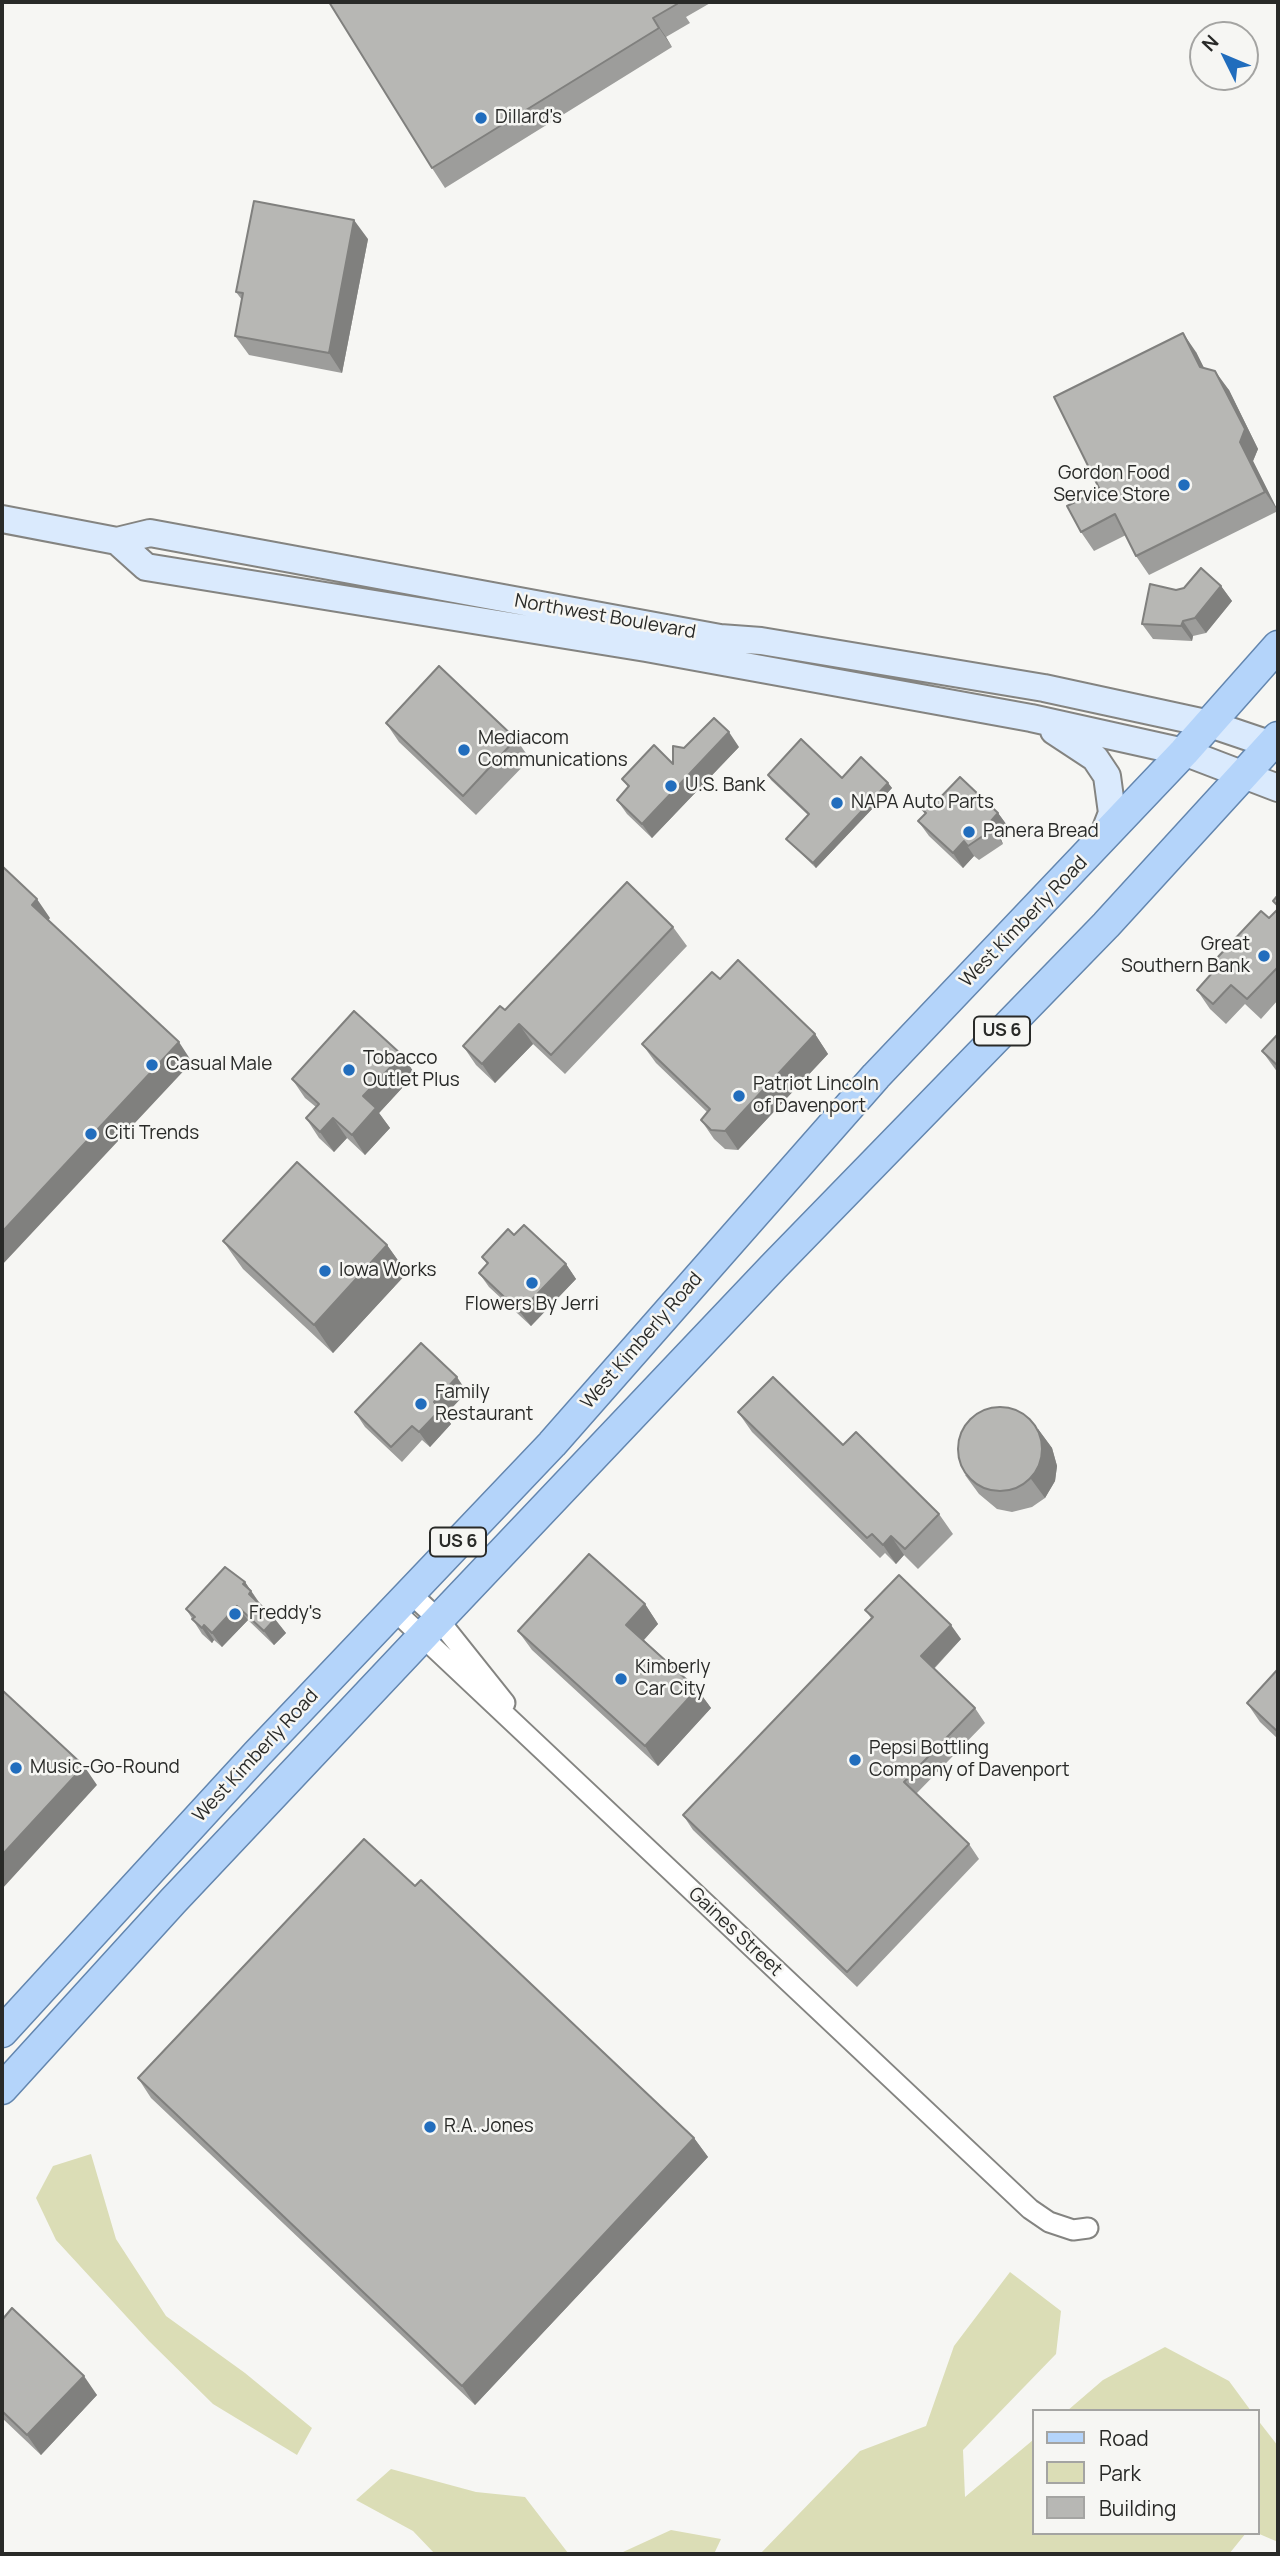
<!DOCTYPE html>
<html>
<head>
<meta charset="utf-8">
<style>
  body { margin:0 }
  #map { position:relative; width:1280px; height:2556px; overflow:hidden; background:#f6f6f3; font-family:Manrope,sans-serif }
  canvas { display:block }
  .frame { position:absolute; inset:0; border:4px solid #292a28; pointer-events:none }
  .legend { position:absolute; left:1032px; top:2409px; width:228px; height:126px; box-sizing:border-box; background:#f6f6f3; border:2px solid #a4a4a2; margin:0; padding:9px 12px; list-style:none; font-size:21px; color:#292a28 }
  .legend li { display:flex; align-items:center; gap:14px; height:35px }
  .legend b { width:35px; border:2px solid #a4a4a2 }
  .north { position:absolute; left:1189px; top:21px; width:70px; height:70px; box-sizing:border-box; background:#f6f6f3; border:2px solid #a4a4a2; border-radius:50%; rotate:313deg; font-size:19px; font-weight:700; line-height:28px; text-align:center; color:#292a28 }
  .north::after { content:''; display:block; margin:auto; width:24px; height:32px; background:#216dbd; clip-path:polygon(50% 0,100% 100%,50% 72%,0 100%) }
</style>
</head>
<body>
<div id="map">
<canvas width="1280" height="2556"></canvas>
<div class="frame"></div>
<ul class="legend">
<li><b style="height:9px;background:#b4d4fa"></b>Road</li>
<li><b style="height:19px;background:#dbddb6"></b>Park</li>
<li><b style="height:19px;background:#b7b7b4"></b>Building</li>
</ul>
<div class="north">N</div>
</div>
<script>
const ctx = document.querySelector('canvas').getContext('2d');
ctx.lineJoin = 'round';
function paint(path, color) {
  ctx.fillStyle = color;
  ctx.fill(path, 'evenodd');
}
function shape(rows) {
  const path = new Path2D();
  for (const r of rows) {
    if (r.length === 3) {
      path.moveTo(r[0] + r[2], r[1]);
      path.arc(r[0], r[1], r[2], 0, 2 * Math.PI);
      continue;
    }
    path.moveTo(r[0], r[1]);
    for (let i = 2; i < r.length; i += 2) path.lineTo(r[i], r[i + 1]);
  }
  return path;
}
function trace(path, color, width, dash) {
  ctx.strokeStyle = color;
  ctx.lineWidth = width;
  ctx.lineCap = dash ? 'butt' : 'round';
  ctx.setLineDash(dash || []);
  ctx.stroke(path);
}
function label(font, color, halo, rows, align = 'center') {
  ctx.font = font + ' Manrope,sans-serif';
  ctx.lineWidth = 5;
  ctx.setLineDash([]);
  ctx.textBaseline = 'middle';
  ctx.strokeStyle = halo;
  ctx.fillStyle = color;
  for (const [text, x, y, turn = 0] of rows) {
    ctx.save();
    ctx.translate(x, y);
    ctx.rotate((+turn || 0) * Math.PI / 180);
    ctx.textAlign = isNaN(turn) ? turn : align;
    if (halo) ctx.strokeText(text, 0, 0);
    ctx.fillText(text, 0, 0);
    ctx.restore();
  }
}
const green = shape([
  [91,2154,116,2239,166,2316,245,2373,312,2428,297,2455,213,2404,149,2341,56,2240,36,2198,53,2166],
  [1010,2272,1061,2311,1056,2354,963,2450,965,2497,1033,2440,1033,2533,1246,2533,1229,2554,760,2554,860,2451,926,2426,954,2346],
  [1165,2347,1229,2381,1251,2411,1067,2411,1103,2380],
  [1257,2419,1278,2446,1278,2542,1257,2533],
  [391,2469,476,2492,525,2497,568,2553,623,2552,671,2530,721,2539,714,2554,435,2554,413,2531,356,2500]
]);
const minor = shape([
  [410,1593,438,1619,505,1703],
  [394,1610,1030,2209,1049,2222,1073,2230,1088,2228]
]);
const secondary = shape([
  [2,519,117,541,150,533,720,638,761,641,1044,688,1210,724,1278,747],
  [117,541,146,567,646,648,1031,718,1184,752,1278,788],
  [1054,731,1095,758,1107,776,1112,813,1102,839]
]);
const primary = shape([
  [2,2032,257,1754,552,1444,876,1076,1184,752,1278,646],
  [2,2089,173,1901,422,1637,774,1266,1106,925,1278,737]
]);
const wall = shape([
  [329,2,712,2,686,17,690,23,666,37,672,47,445,188,432,168],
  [368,239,342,373,249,355,235,336,242,300,236,292],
  [1196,352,1204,368,1229,390,1258,449,1253,461,1278,511,1149,575,1136,556,1126,535,1094,551,1081,532,1100,490],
  [1221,586,1232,601,1206,633,1193,636,1192,641,1153,639,1142,624,1176,590],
  [386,723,516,739,530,759,476,815,399,742],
  [739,747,652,838,627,814,617,800,628,787,622,779,673,764],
  [768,775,842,778,888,783,892,788,816,868,790,843,786,839,808,815,771,780],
  [935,803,998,813,1009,828,1000,837,1003,844,979,860,974,856,963,868,929,836,918,821,925,814,921,808],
  [1278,909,1278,1000,1261,1019,1245,1004,1226,1024,1210,1009,1197,990,1220,965,1216,959,1269,918],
  [673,927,687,946,565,1074,533,1044,495,1083,476,1065,463,1046,505,1010],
  [720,979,815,1034,828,1054,738,1150,725,1149,714,1139,701,1120,707,1112,656,1063,642,1044],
  [1278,1034,1278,1073,1262,1051],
  [402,1055,415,1074,379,1113,390,1128,365,1155,347,1138,334,1152,319,1138,306,1118,316,1107,305,1098,292,1079],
  [223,1241,387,1245,407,1273,333,1353,243,1269],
  [482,1257,566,1264,576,1279,531,1326,489,1287,479,1273,487,1264],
  [467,1392,445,1415,451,1424,430,1447,422,1440,402,1462,365,1427,355,1412],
  [738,1412,843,1445,939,1514,953,1534,918,1569,904,1555,896,1564,885,1553,880,1558,752,1432],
  [1038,1429,1052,1448,1057,1466,1055,1481,1045,1498,1032,1507,1012,1512,997,1509,979,1494,965,1475],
  [245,1582,261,1605,286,1633,274,1645,248,1620,222,1647,214,1640,212,1643,202,1634,186,1609],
  [645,1604,658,1624,644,1640,697,1689,711,1708,658,1766,532,1650,518,1631],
  [865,1610,961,1639,934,1669,975,1708,985,1723,916,1794,969,1844,979,1859,857,1987,693,1830,683,1815,871,1618],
  [1278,1669,1278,1739,1260,1722,1247,1703],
  [415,1886,694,2138,708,2157,475,2405,151,2098,138,2078],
  [2,2320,97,2395,41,2455,2,2418]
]);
const shadedWall = shape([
  [653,18,666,37,672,47,659,28],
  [354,220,368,239,342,373,329,353],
  [1183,333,1196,352,1213,386,1200,367],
  [1215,371,1229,390,1258,449,1253,461,1278,511,1265,492,1240,442],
  [1221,586,1232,601,1206,633,1195,618],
  [1183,621,1193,636,1192,641,1181,626],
  [729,732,739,747,652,838,642,824],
  [888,783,892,788,816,868,813,863],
  [998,813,1009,828,1000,837,1003,844,993,829,990,822],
  [964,841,974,856,963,868,953,853],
  [37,899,50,918,46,924,32,905],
  [519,1024,533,1044,495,1083,482,1064],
  [815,1034,828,1054,738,1150,725,1131],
  [179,1042,192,1062,2,1265,2,1232],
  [402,1055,415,1074,379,1113,390,1128,365,1155,352,1135,363,1096],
  [333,1118,347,1138,334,1152,320,1132],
  [387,1245,407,1273,333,1353,314,1325],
  [566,1264,576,1279,531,1326,520,1312],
  [457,1377,467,1392,445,1415,451,1424,430,1447,419,1432,434,1402],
  [1038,1429,1052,1448,1057,1466,1055,1481,1045,1498,1031,1479],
  [891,1536,904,1555,896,1564,883,1545],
  [245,1582,261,1606,249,1594,243,1584],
  [645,1604,658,1624,640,1644,626,1625],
  [237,1606,248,1620,222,1647,212,1633],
  [275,1619,286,1633,274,1645,264,1631],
  [204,1625,214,1640,212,1643,202,1628],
  [951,1625,961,1639,931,1671,921,1656],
  [697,1689,711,1708,658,1766,645,1746],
  [84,1766,97,1785,2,1889,2,1855],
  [694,2138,708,2157,475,2405,462,2386],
  [84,2376,97,2395,41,2455,27,2435]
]);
const building = shape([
  [329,2,675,2,677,4,653,18,659,28,432,168,329,2],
  [254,201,354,220,329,353,235,336,243,293,236,292,254,201],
  [1183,333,1200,367,1215,371,1245,429,1240,442,1265,492,1136,556,1115,514,1081,532,1067,506,1100,490,1054,397,1183,333],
  [1201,568,1221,586,1195,618,1183,621,1181,626,1142,624,1150,584,1176,590,1184,588,1201,568],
  [439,666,516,739,463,796,386,723,439,666],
  [714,718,729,732,642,824,617,800,629,786,622,779,654,745,673,764,673,746,684,748,714,718],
  [801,739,842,778,861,757,888,783,813,863,786,839,809,814,768,775,801,739],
  [960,777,998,813,990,822,993,829,968,846,964,841,953,853,918,821,926,813,921,808,930,798,935,803,960,777],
  [2,866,37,899,32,905,179,1042,2,1232,2,866],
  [627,882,673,927,551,1055,519,1024,482,1064,463,1046,500,1006,505,1010,627,882],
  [1278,895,1278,906,1273,901,1278,895],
  [1278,909,1278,967,1247,999,1231,985,1213,1004,1197,990,1220,964,1216,959,1261,911,1269,918,1278,909],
  [738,960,815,1034,725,1131,711,1130,701,1120,710,1109,642,1044,712,972,720,979,738,960],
  [354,1011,402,1055,363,1096,376,1108,352,1135,333,1118,320,1132,306,1118,319,1104,292,1079,354,1011],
  [1278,1034,1278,1066,1262,1051,1278,1034],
  [297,1162,387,1245,314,1325,223,1241,297,1162],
  [524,1225,566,1264,520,1312,479,1273,488,1263,482,1257,508,1229,514,1235,524,1225],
  [421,1343,457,1377,434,1402,441,1409,419,1432,412,1426,391,1447,355,1412,421,1343],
  [773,1377,843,1445,856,1432,939,1514,905,1549,891,1536,883,1545,872,1534,867,1538,738,1412,773,1377],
  [1000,1449,42],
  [589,1554,645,1604,626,1625,697,1689,645,1746,518,1631,589,1554],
  [225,1567,245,1582,243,1584,251,1591,249,1594,275,1619,264,1631,237,1606,212,1633,204,1625,202,1628,192,1619,195,1617,186,1609,225,1567],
  [899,1575,951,1625,921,1656,975,1708,904,1782,969,1844,847,1972,683,1815,873,1617,865,1610,899,1575],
  [1278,1669,1278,1732,1247,1703,1278,1669],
  [2,1690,84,1766,2,1855,2,1690],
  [364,1839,415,1886,421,1880,694,2138,462,2386,138,2078,364,1839],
  [12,2308,84,2376,27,2435,2,2411,2,2320,12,2308]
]);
const markers = [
  [481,118,7,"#216dbd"],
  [1184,485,7,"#216dbd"],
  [464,750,7,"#216dbd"],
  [671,786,7,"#216dbd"],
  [837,803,7,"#216dbd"],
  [969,832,7,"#216dbd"],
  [1264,956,7,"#216dbd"],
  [152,1065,7,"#216dbd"],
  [349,1070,7,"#216dbd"],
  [739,1096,7,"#216dbd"],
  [91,1134,7,"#216dbd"],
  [325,1271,7,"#216dbd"],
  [532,1283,7,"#216dbd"],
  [421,1404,7,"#216dbd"],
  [235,1614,7,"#216dbd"],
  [621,1679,7,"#216dbd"],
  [855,1760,7,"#216dbd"],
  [16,1768,7,"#216dbd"],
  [430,2127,7,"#216dbd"]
];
const shields = [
  [1002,1031,56],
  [458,1542,56]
];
const shieldNames = [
  ["US 6",1002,1031],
  ["US 6",458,1542]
];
const poiNames = [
  ["Dillard's",495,118],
  ["Gordon Food",1170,474,"right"],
  ["Service Store",1170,496,"right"],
  ["Mediacom",478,739],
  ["Communications",478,761],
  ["U.S. Bank",685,786],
  ["NAPA Auto Parts",851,803],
  ["Panera Bread",983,832],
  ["Great",1250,945,"right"],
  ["Southern Bank",1250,967,"right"],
  ["Tobacco",363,1059],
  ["Outlet Plus",363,1081],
  ["Casual Male",166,1065],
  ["Patriot Lincoln",753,1085],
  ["of Davenport",753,1107],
  ["Citi Trends",105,1134],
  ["Iowa Works",339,1271],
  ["Flowers By Jerri",532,1305,"center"],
  ["Family",435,1393],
  ["Restaurant",435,1415],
  ["Freddy's",249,1614],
  ["Kimberly",635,1668],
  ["Car City",635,1690],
  ["Pepsi Bottling",869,1749],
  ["Company of Davenport",869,1771],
  ["Music-Go-Round",30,1768],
  ["R.A. Jones",444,2127]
];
const streetNames = [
  ["Northwest Boulevard",605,617,10],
  ["West Kimberly Road",1024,922,-46],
  ["West Kimberly Road",642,1341,-49],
  ["West Kimberly Road",256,1756,-47],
  ["Gaines Street",735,1932,43]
];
paint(green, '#dbddb6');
trace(minor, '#848481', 23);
trace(secondary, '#848481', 30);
trace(primary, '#6386af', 33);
trace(minor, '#fff', 19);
trace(secondary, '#daeafd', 26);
trace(primary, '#b4d4fa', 30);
paint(wall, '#9d9d9b');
paint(shadedWall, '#80807e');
paint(building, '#b7b7b4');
trace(building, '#80807e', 2);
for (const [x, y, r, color] of markers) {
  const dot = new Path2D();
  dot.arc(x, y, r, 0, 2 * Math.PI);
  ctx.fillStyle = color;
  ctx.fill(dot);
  trace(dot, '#f6f6f3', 2.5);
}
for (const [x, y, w] of shields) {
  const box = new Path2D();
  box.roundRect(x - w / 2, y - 14.5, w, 29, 5);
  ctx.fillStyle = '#f6f6f3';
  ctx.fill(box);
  trace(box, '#292a28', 2);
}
label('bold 18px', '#292a28', null, shieldNames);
label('19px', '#292a28', '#f6f6f3', poiNames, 'left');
label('19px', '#292a28', '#f6f6f3', streetNames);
</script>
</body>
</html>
